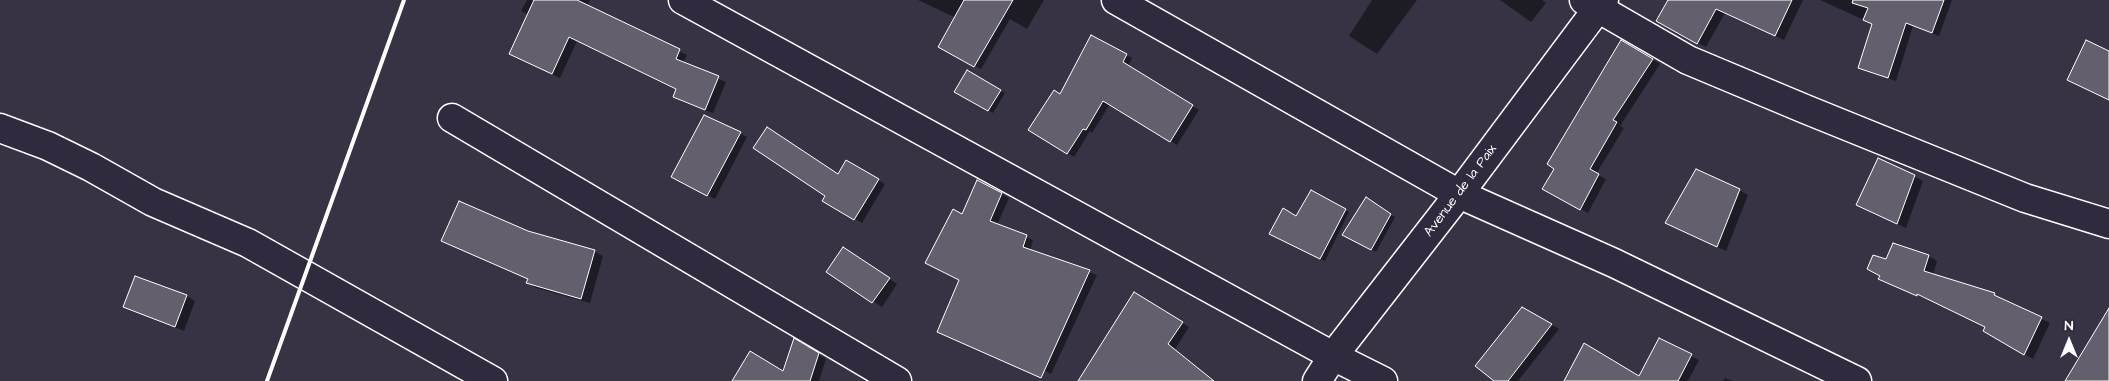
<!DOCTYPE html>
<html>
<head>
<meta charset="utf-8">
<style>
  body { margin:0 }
  #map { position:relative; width:2109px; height:381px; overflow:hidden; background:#373345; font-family:"Architects Daughter",sans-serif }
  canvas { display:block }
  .north { position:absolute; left:2044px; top:316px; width:50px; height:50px; -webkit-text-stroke:4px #2f2a3d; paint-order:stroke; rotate:0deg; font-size:14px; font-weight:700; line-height:20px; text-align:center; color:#fff }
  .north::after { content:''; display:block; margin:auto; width:18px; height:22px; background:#fff; clip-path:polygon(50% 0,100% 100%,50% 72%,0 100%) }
</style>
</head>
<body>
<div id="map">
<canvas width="2109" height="381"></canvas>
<div class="north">N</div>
</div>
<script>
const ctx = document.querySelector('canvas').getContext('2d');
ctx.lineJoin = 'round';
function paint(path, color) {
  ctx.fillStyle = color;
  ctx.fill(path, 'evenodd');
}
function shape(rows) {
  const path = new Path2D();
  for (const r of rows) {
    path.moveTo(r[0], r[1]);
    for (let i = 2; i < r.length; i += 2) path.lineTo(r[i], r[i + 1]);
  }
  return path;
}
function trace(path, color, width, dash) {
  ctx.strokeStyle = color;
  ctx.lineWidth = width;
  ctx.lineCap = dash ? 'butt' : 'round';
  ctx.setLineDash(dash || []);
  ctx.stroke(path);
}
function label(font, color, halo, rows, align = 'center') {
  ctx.font = font + ' "Architects Daughter",sans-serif';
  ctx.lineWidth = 4;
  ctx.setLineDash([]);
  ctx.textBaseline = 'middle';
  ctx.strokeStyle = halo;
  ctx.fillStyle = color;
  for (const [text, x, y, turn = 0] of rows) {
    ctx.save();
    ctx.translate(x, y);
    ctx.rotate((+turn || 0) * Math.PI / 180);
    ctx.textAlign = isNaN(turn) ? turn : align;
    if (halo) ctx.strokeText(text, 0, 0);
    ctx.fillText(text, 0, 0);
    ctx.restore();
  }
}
const shadow = shape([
  [527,0,590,0,587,6,687,55,683,63,726,82,713,113,682,102,674,97,677,90,577,41,560,78,510,54,528,15,521,11],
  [918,0,1044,0,1027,29,1010,19,981,69,940,47,956,18],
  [1372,0,1417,0,1377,54,1349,36],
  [1500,0,1542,0,1546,3,1531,22],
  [1669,0,1803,0,1784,40,1725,13,1706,47,1658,21],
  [1820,0,1952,0,1939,36,1913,26,1896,81,1859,67,1873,24],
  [1092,36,1132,58,1128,66,1199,110,1177,145,1110,104,1092,133,1090,131,1074,157,1030,129,1061,95],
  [1622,41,1660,64,1620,126,1624,128,1596,174,1606,179,1588,213,1544,189],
  [967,72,1005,93,993,113,956,91],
  [740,133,747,137,715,199,680,181],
  [847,161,885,184,862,223,823,201],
  [1914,176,1923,181,1906,228,1857,205],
  [978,181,1009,198,997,225,1033,240,1030,251,1097,275,1051,374,1044,370,961,280,963,216],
  [1739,190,1748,195,1726,251,1675,227],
  [1311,191,1349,212,1325,261,1276,236,1297,218],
  [1371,202,1395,217,1376,252,1343,234],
  [528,232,594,251,603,256,590,303,536,288,528,283],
  [852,254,897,284,882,307,828,272],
  [1929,256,1937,261,1933,275,1994,294,2002,300,2050,323,2033,359,1985,330,1987,327,1926,298,1926,299,1889,283,1887,260],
  [1135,293,1189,327,1175,349,1214,381,1080,381],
  [187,296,195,301,184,331,125,307],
  [1523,308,1559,329,1518,381,1496,381],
  [795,340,826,359,819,381,733,381,784,373],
  [1691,356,1699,360,1688,381,1565,381,1640,377],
  [1725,378,1733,381,1723,381]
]);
const building = shape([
  [534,0,577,0,680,49,676,59,719,76,705,110,673,97,676,89,569,37,552,74,509,54,534,0],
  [964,0,1013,0,974,67,938,47,964,0],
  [1668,0,1792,0,1775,36,1716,9,1697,44,1656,21,1668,0],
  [1853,0,1944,0,1932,33,1906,23,1888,78,1858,68,1872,24,1863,20,1868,8,1852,3,1853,0],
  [1091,35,1127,54,1123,62,1193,105,1170,142,1103,101,1086,130,1083,129,1067,154,1028,130,1054,90,1060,94,1091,35],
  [1621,40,1653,59,1613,120,1617,122,1590,169,1599,174,1580,210,1542,189,1554,169,1547,164,1621,40],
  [2086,40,2109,51,2109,100,2067,80,2086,40],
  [967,70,1001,90,988,111,954,92,967,70],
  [704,115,741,132,707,196,671,177,704,115],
  [767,127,838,174,846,160,879,179,854,220,822,201,825,196,753,148,767,127],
  [1878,158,1915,175,1897,224,1856,205,1878,158],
  [1696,169,1740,189,1717,247,1665,223,1696,169],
  [977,180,1002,193,990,221,1027,235,1023,247,1090,270,1041,378,937,332,959,280,925,263,953,209,962,214,977,180],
  [1311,190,1346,209,1320,259,1269,234,1283,208,1296,216,1311,190],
  [1366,197,1391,214,1371,250,1342,235,1366,197],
  [459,201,528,231,595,250,581,299,526,283,528,279,441,241,459,201],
  [1893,243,1929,255,1924,271,1995,293,1994,295,2042,317,2024,355,1983,331,1985,327,1917,294,1917,296,1878,279,1880,276,1867,269,1873,255,1886,259,1893,243],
  [843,247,890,278,872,303,826,272,843,247],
  [135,276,187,295,175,327,123,307,135,276],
  [1134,292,1183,322,1168,344,1214,381,1078,381,1134,292],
  [1522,307,1552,324,1508,381,1494,381,1475,366,1522,307],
  [2109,308,2109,381,2065,381,2109,308],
  [794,338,819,353,810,381,732,381,750,351,783,371,794,338],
  [1659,338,1692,354,1678,381,1564,381,1584,343,1639,376,1659,338]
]);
const minor = shape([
  [683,0,1333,356,1383,381],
  [1116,0,1459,194,1614,263,1857,381],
  [1584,0,1688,60,1805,109,2025,198,2109,224],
  [452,118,897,381],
  [0,128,48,146,91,167,153,202,248,243,493,381]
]);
const tertiary = shape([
  [1317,381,1333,356,1459,194,1604,0]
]);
const rail = shape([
  [267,381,404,0]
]);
const streetNames = [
  ["Avenue de la Paix",1461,191,-53]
];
paint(shadow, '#0007');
paint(building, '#635f6d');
trace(building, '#fff', 1);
trace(minor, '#fff', 31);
trace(tertiary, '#fff', 31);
trace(minor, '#2f2a3d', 28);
trace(tertiary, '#2f2a3d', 28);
trace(rail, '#fff', 4);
label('14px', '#fff', '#2f2a3d', streetNames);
</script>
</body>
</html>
